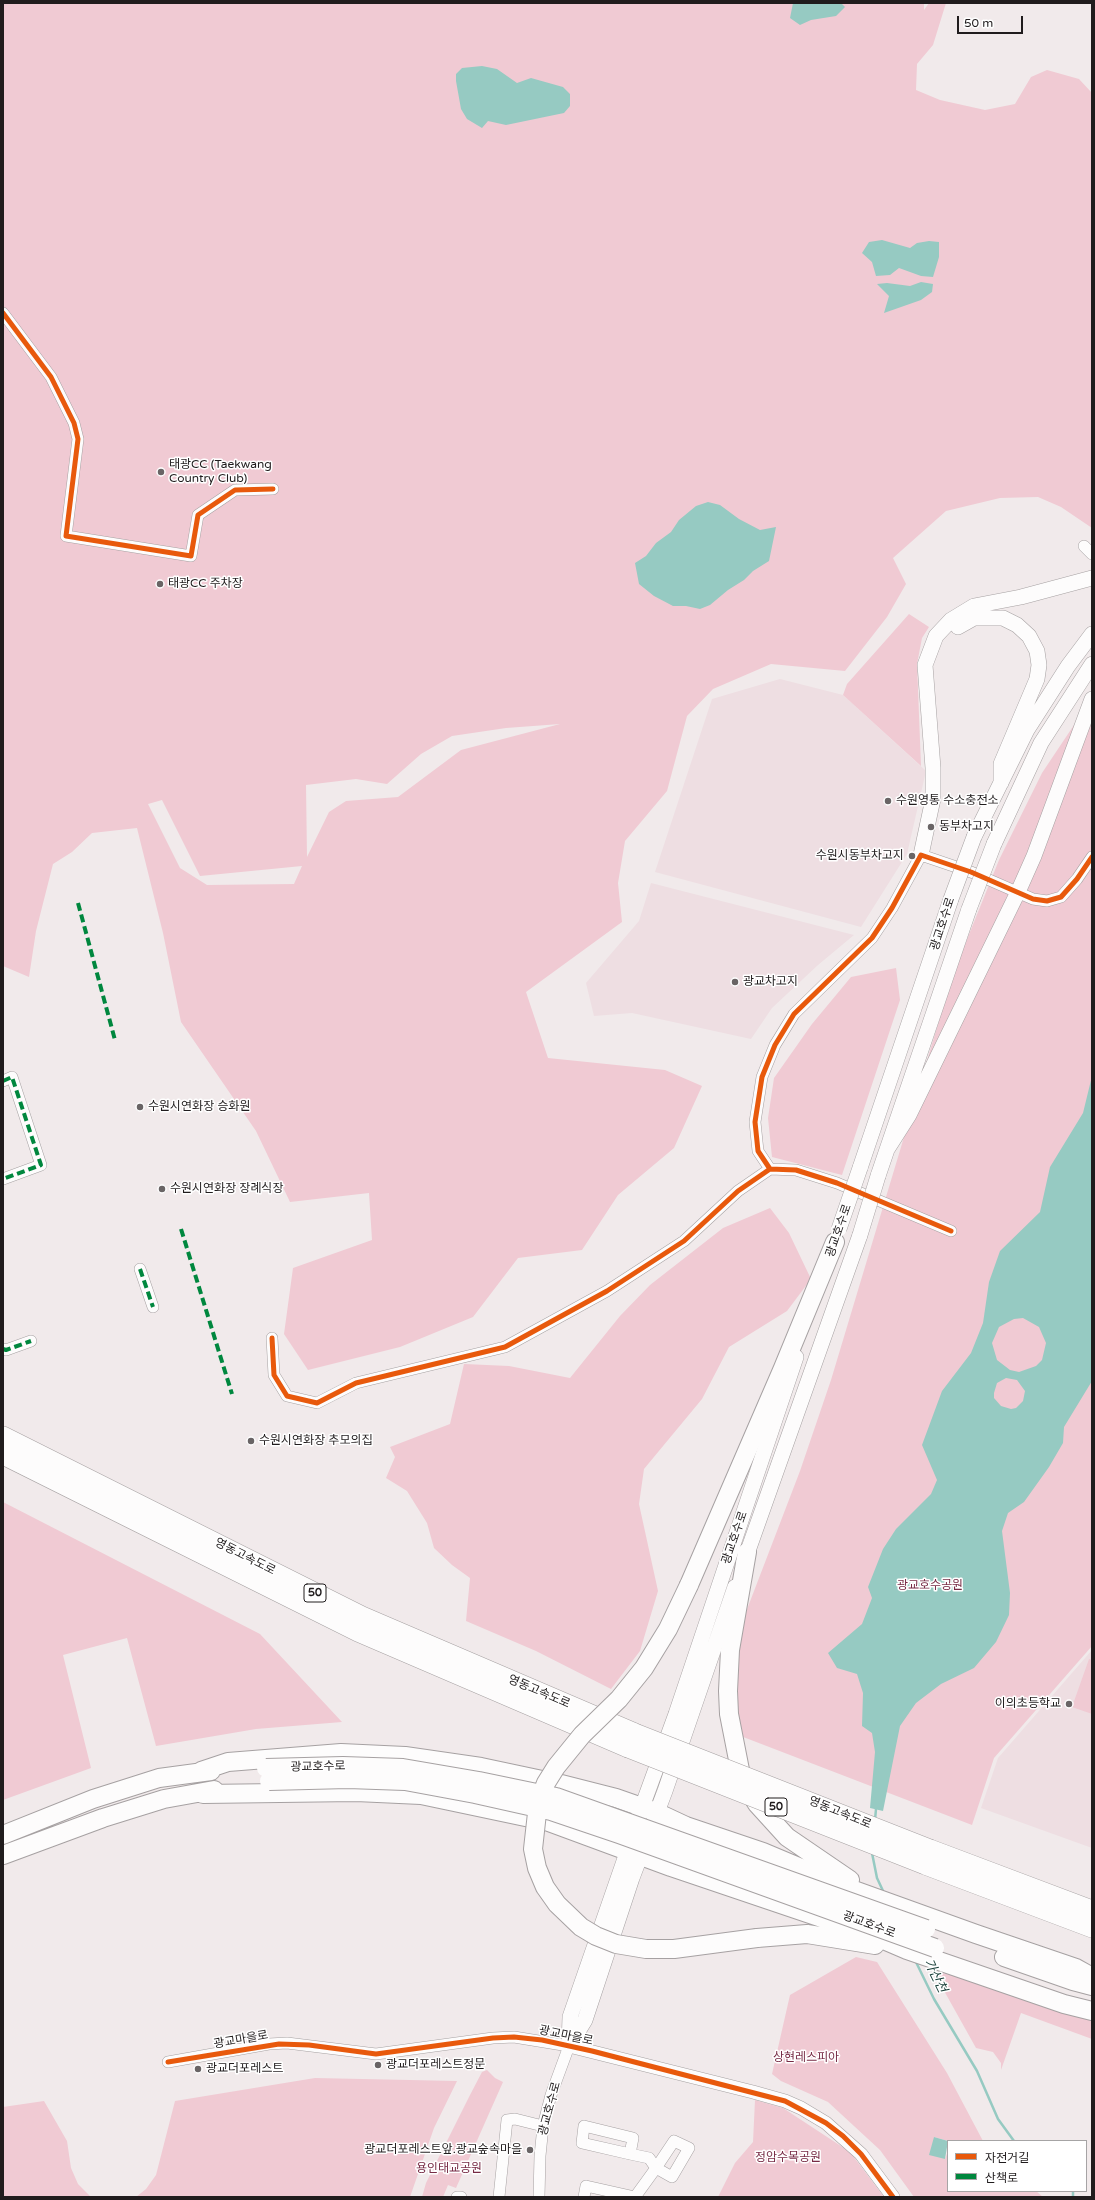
<!DOCTYPE html>
<html>
<head>
<meta charset="utf-8">
<style>
  body { margin:0 }
  #map { position:relative; width:1095px; height:2200px; overflow:hidden; background:#f1eaeb; font-family:"Varela Round","Noto Sans KR",sans-serif }
  canvas { display:block }
  .frame { position:absolute; inset:0; border:4px solid #201c1d; pointer-events:none }
  .legend { position:absolute; left:947px; top:2140px; width:140px; height:52px; box-sizing:border-box; background:#fff; border:1px solid #a6a4a5; margin:0; padding:5px 7px; list-style:none; font-size:12px; color:#201c1d }
  .legend li { display:flex; align-items:center; gap:8px; height:20px }
  .legend b { width:20px; border:1px solid #a6a4a5 }
  .scale { position:absolute; left:957px; top:16px; width:66px; height:18px; box-sizing:border-box; border:2px solid #201c1d; border-top:0; padding-left:5px; font-size:12px; line-height:14px; white-space:nowrap; color:#201c1d; -webkit-text-stroke:3px #fff; paint-order:stroke }
</style>
</head>
<body>
<div id="map">
<canvas width="1095" height="2200"></canvas>
<div class="frame"></div>
<ul class="legend">
<li><b style="height:5px;background:#e8590c"></b>자전거길</li>
<li><b style="height:5px;background:#00873e"></b>산책로</li>
</ul>
<div class="scale">50 m</div>
</div>
<script>
const ctx = document.querySelector('canvas').getContext('2d');
ctx.lineJoin = 'round';
function paint(path, color) {
  ctx.fillStyle = color;
  ctx.fill(path, 'evenodd');
}
function shape(rows) {
  const path = new Path2D();
  for (const r of rows) {
    path.moveTo(r[0], r[1]);
    for (let i = 2; i < r.length; i += 2) path.lineTo(r[i], r[i + 1]);
  }
  return path;
}
function trace(path, color, width, dash) {
  ctx.strokeStyle = color;
  ctx.lineWidth = width;
  ctx.lineCap = dash ? 'butt' : 'round';
  ctx.setLineDash(dash || []);
  ctx.stroke(path);
}
function label(font, color, halo, rows, align = 'center') {
  ctx.font = font + ' "Varela Round","Noto Sans KR",sans-serif';
  ctx.lineWidth = 3;
  ctx.setLineDash([]);
  ctx.textBaseline = 'middle';
  ctx.strokeStyle = halo;
  ctx.fillStyle = color;
  for (const [text, x, y, turn = 0] of rows) {
    ctx.save();
    ctx.translate(x, y);
    ctx.rotate((+turn || 0) * Math.PI / 180);
    ctx.textAlign = isNaN(turn) ? turn : align;
    if (halo) ctx.strokeText(text, 0, 0);
    ctx.fillText(text, 0, 0);
    ctx.restore();
  }
}
const built = shape([
  [780,679,843,695,926,771,907,854,861,927,655,872,712,699],
  [651,883,854,935,818,965,772,1008,751,1039,632,1013,594,1016,586,983,639,921],
  [1092,1650,1092,1848,981,1808,998,1758]
]);
const green = shape([
  [3,3,924,3,924,10,929,3,946,3,933,45,917,64,916,90,940,100,985,110,1015,104,1031,77,1047,70,1079,79,1092,93,1092,528,1061,507,1038,497,1000,498,946,511,893,558,906,584,887,617,845,671,771,664,713,689,687,716,667,791,625,841,618,883,622,922,526,992,548,1058,665,1070,702,1086,674,1148,618,1195,582,1250,518,1258,473,1317,400,1347,308,1370,284,1334,293,1268,372,1240,369,1193,290,1202,256,1131,181,1022,163,933,137,828,92,833,72,852,53,864,36,931,29,977,3,966],
  [560,724,461,750,398,797,346,801,329,812,307,857,306,785,356,779,387,784,421,754,452,736,506,728],
  [162,800,200,876,302,866,294,884,207,885,180,868,148,804],
  [909,614,929,627,922,638,917,664,921,766,843,695,847,684],
  [1092,698,1092,1646,994,1758,972,1825,738,1735,733,1695,741,1625,800,1471,831,1380,953,974,999,860,1042,773],
  [896,968,900,1000,842,1175,772,1157,768,1118,774,1078,812,1024,851,977],
  [770,1208,789,1233,811,1279,787,1311,729,1347,702,1399,644,1469,639,1504,658,1591,640,1651,611,1689,536,1651,466,1621,470,1578,452,1565,434,1548,427,1523,407,1491,386,1478,395,1457,390,1447,450,1424,464,1364,509,1366,570,1378,620,1316,650,1285,723,1228],
  [3,1502,260,1634,342,1722,256,1729,156,1746,127,1638,63,1655,91,1768,3,1800],
  [1089,1659,1092,1660,1092,1714,1072,1707],
  [856,1957,877,1962,947,2073,983,2141,948,2141,934,2137,945,2159,948,2151,948,2191,1036,2191,1043,2197,914,2197,880,2150,828,2102,781,2081,772,2074,790,1995],
  [933,1971,1008,1988,1092,2020,1092,2039,1021,2013,1001,2070,1001,2063,993,2052,976,2048],
  [487,2070,495,2078,503,2082,456,2188,448,2185,443,2197,422,2197,426,2183,470,2095,482,2072],
  [315,2078,457,2081,434,2128,410,2197,136,2197,146,2189,156,2175,175,2101],
  [755,2100,783,2108,850,2152,884,2197,718,2197,735,2163,753,2142],
  [44,2101,67,2141,71,2168,78,2184,91,2197,3,2197,3,2107]
]);
const water = shape([
  [793,3,841,3,845,7,836,16,811,20,800,25,790,18],
  [482,66,497,69,517,83,531,78,563,87,570,94,570,106,564,113,506,125,488,121,482,128,467,119,461,109,456,81,456,74,462,68],
  [882,240,910,248,917,243,929,241,939,242,939,257,933,277,921,276,899,268,890,275,876,276,872,262,862,253,869,242],
  [921,282,933,284,932,292,921,300,884,313,889,296,877,284,887,283,910,286],
  [708,502,720,505,739,519,760,530,776,527,769,561,753,571,744,580,728,590,710,605,700,609,686,606,673,606,654,596,639,584,635,563,646,556,656,543,671,532,679,520,696,506],
  [1092,1076,1092,1381,1064,1427,1063,1443,1049,1467,1024,1502,1008,1513,1002,1531,1010,1593,1009,1615,996,1642,974,1668,941,1684,916,1703,900,1726,883,1811,870,1808,875,1752,872,1733,862,1726,863,1693,857,1674,837,1668,828,1653,862,1624,872,1598,868,1587,883,1549,896,1529,931,1494,937,1480,922,1445,942,1391,971,1353,983,1323,989,1282,1000,1251,1040,1212,1050,1167,1083,1113],
  [1023,1318,1039,1327,1046,1343,1042,1360,1036,1366,1019,1372,1010,1370,997,1360,992,1343,999,1327,1014,1319],
  [1006,1378,1017,1380,1025,1391,1023,1401,1016,1408,1011,1409,1001,1406,994,1398,994,1393,997,1383],
  [934,2137,948,2141,945,2159,929,2155]
]);
const stream = shape([
  [875,1820,876,1809],
  [872,1853,877,1878,884,1893],
  [915,1960,934,1999,977,2071,998,2119,1014,2141],
  [1073,2191,1073,2197]
]);
const minor = shape([
  [3,313,51,377,74,423,78,439,66,536,191,556,198,515,235,490,273,489],
  [1084,546,1092,554],
  [3,1081,12,1077,41,1165,3,1179],
  [770,1169,758,1151,755,1122,762,1077,775,1045,794,1014,872,938,892,908,921,855,971,872,1033,899,1047,901,1061,897,1077,879,1092,857],
  [140,1269,153,1307],
  [272,1338,274,1375,287,1396,317,1403,356,1383,505,1347,607,1291,684,1241,738,1191,770,1169,796,1170,837,1183,951,1231],
  [3,1349,6,1350,31,1341],
  [168,2062,269,2044,287,2043,376,2054,493,2038,514,2037,569,2046,551,2095,543,2126,540,2156,539,2197],
  [457,2197,461,2197],
  [499,2197,507,2120,515,2119,543,2126],
  [584,2197,586,2186,635,2197,656,2168,674,2141,689,2148,672,2177,656,2168,649,2158,630,2154,582,2143,584,2126,633,2138,630,2154]
]);
const tertiary = shape([
  [569,2046,753,2092,785,2101,801,2108,826,2123,861,2154,893,2197]
]);
const secondary = shape([
  [958,627,974,618,1003,618,1017,625,1029,636,1037,651,1039,665,1037,679,1001,764,1001,783],
  [974,837,1027,730,1068,666,1092,634],
  [994,844,1041,743,1092,664],
  [921,855,933,799,933,768,925,665,936,636,951,620,974,606,1021,597,1092,578],
  [888,1148,909,1115,1018,892,1034,856,1092,699],
  [860,1168,951,899],
  [878,1176,969,909],
  [744,1562,860,1235],
  [638,1818,676,1714,796,1357],
  [569,2045,570,2017,631,1841],
  [569,2046,585,2020,632,1878,665,1791,735,1587]
]);
const trunk = shape([
  [747,1552,730,1650,728,1691,729,1714,740,1770,745,1785,757,1804,787,1837,850,1880],
  [689,1585,783,1368,835,1242],
  [201,1771,228,1762,341,1753,405,1756,481,1767,561,1784,616,1798,656,1812,686,1826,763,1852,851,1889,976,1934,1076,1968,1092,1977],
  [203,1794,356,1792,421,1795,549,1822,671,1867,872,1935,907,1950,1064,2004,1092,2011],
  [3,1835,93,1799,159,1778,211,1771],
  [3,1855,103,1818,164,1799,214,1790],
  [757,1938,807,1934,875,1945],
  [1004,1957,1073,1981,1092,1986]
]);
const motorway = shape([
  [3,1436,362,1616,635,1733],
  [3,1455,358,1632,628,1748],
  [930,1849,1092,1910],
  [925,1865,1092,1928]
]);
const secondaryBridge = shape([
  [951,899,974,837],
  [969,909,994,844],
  [839,1229,860,1168],
  [860,1235,878,1176]
]);
const trunkBridge = shape([
  [689,1585,668,1629,644,1668,619,1699,582,1735,556,1767,546,1783,538,1804,533,1849,537,1868,545,1887,557,1904,581,1927,596,1936,616,1944,646,1949,674,1949,757,1938],
  [266,1768,343,1766,403,1768,479,1781,556,1797,926,1929],
  [269,1781,348,1779,405,1781,475,1794,551,1811,619,1834,935,1948]
]);
const motorwayBridge = shape([
  [635,1733,930,1849],
  [628,1748,925,1865]
]);
const quiet = shape([
  [78,903,115,1040],
  [3,1081,12,1077,41,1165,3,1179],
  [181,1229,232,1394],
  [140,1269,153,1307],
  [3,1349,6,1350,31,1341]
]);
const cycleway = shape([
  [3,313,51,377,74,423,78,439,66,536,191,556,198,515,235,490,273,489],
  [770,1169,758,1151,755,1122,762,1077,775,1045,794,1014,872,938,892,908,921,855,971,872,1033,899,1047,901,1061,897,1077,879,1092,857],
  [272,1338,274,1375,287,1396,317,1403,356,1383,505,1347,607,1291,684,1241,738,1191,770,1169,796,1170,837,1183,951,1231],
  [168,2062,279,2044,309,2045,376,2054,493,2038,514,2037,542,2040,592,2051,785,2101,826,2123,843,2136,861,2154,893,2197]
]);
const markers = [
  [161,472,4,"#696465"],
  [160,584,4,"#696465"],
  [888,801,4,"#696465"],
  [931,827,4,"#696465"],
  [912,856,4,"#696465"],
  [735,982,4,"#696465"],
  [140,1107,4,"#696465"],
  [162,1189,4,"#696465"],
  [251,1441,4,"#696465"],
  [1069,1704,4,"#696465"],
  [378,2065,4,"#696465"],
  [198,2069,4,"#696465"],
  [530,2150,4,"#696465"]
];
const shields = [
  [315,1593,22],
  [776,1807,22]
];
const shieldNames = [
  ["50",315,1593],
  ["50",776,1807]
];
const poiNames = [
  ["태광CC (Taekwang",169,465],
  ["Country Club)",169,479],
  ["태광CC 주차장",168,584],
  ["수원영통 수소충전소",896,801],
  ["동부차고지",939,827],
  ["수원시동부차고지",904,856,"right"],
  ["광교차고지",743,982],
  ["수원시연화장 승화원",148,1107],
  ["수원시연화장 장례식장",170,1189],
  ["수원시연화장 추모의집",259,1441],
  ["이의초등학교",1061,1704,"right"],
  ["광교더포레스트정문",386,2065],
  ["광교더포레스트",206,2069],
  ["광교더포레스트앞.광교숲속마을",522,2150,"right"]
];
const streetNames = [
  ["광교호수로",943,924,-72],
  ["광교호수로",839,1231,-71],
  ["광교호수로",735,1538,-71],
  ["영동고속도로",245,1557,27],
  ["영동고속도로",539,1692,23],
  ["광교호수로",318,1767,-1],
  ["영동고속도로",840,1813,22],
  ["광교호수로",869,1925,20],
  ["광교마을로",566,2036,12],
  ["광교마을로",241,2040,-10],
  ["광교호수로",550,2109,-75]
];
const parkNames = [
  ["광교호수공원",930,1586],
  ["상현레스피아",806,2058],
  ["정암수목공원",788,2158],
  ["용인태교공원",449,2169]
];
const waterNames = [
  ["가산천",935,1976,64]
];
paint(built, '#eedee2');
paint(green, '#f0cad3');
paint(water, '#96cac2');
trace(stream, '#96cac2', 2.5);
trace(minor, '#a6a1a2', 12);
trace(tertiary, '#a6a1a2', 14);
trace(secondary, '#a6a1a2', 16);
trace(trunk, '#a6a1a2', 20);
trace(motorway, '#a6a1a2', 20);
trace(minor, '#fdfcfc', 11);
trace(tertiary, '#fdfcfc', 13);
trace(secondary, '#fdfcfc', 15);
trace(trunk, '#fdfcfc', 18);
trace(motorway, '#fdfcfc', 19);
trace(secondaryBridge, '#a6a1a2', 16, []);
trace(trunkBridge, '#a6a1a2', 20, []);
trace(motorwayBridge, '#a6a1a2', 20, []);
trace(secondaryBridge, '#fdfcfc', 15);
trace(trunkBridge, '#fdfcfc', 18);
trace(motorwayBridge, '#fdfcfc', 19);
trace(quiet, '#00873e', 4, [8, 4]);
trace(cycleway, '#e8590c', 5);
for (const [x, y, r, color] of markers) {
  const dot = new Path2D();
  dot.arc(x, y, r, 0, 2 * Math.PI);
  ctx.fillStyle = color;
  ctx.fill(dot);
  trace(dot, '#fff', 1.5);
}
for (const [x, y, w] of shields) {
  const box = new Path2D();
  box.roundRect(x - w / 2, y - 9, w, 18, 3);
  ctx.fillStyle = '#fff';
  ctx.fill(box);
  trace(box, '#201c1d', 1);
}
label('bold 11px', '#201c1d', null, shieldNames);
label('12px', '#201c1d', '#fff', poiNames, 'left');
label('12px', '#201c1d', '#fff', streetNames);
label('12px', '#772b45', '#fff', parkNames);
label('italic 13px', '#193f39', '#fff', waterNames);
</script>
</body>
</html>
